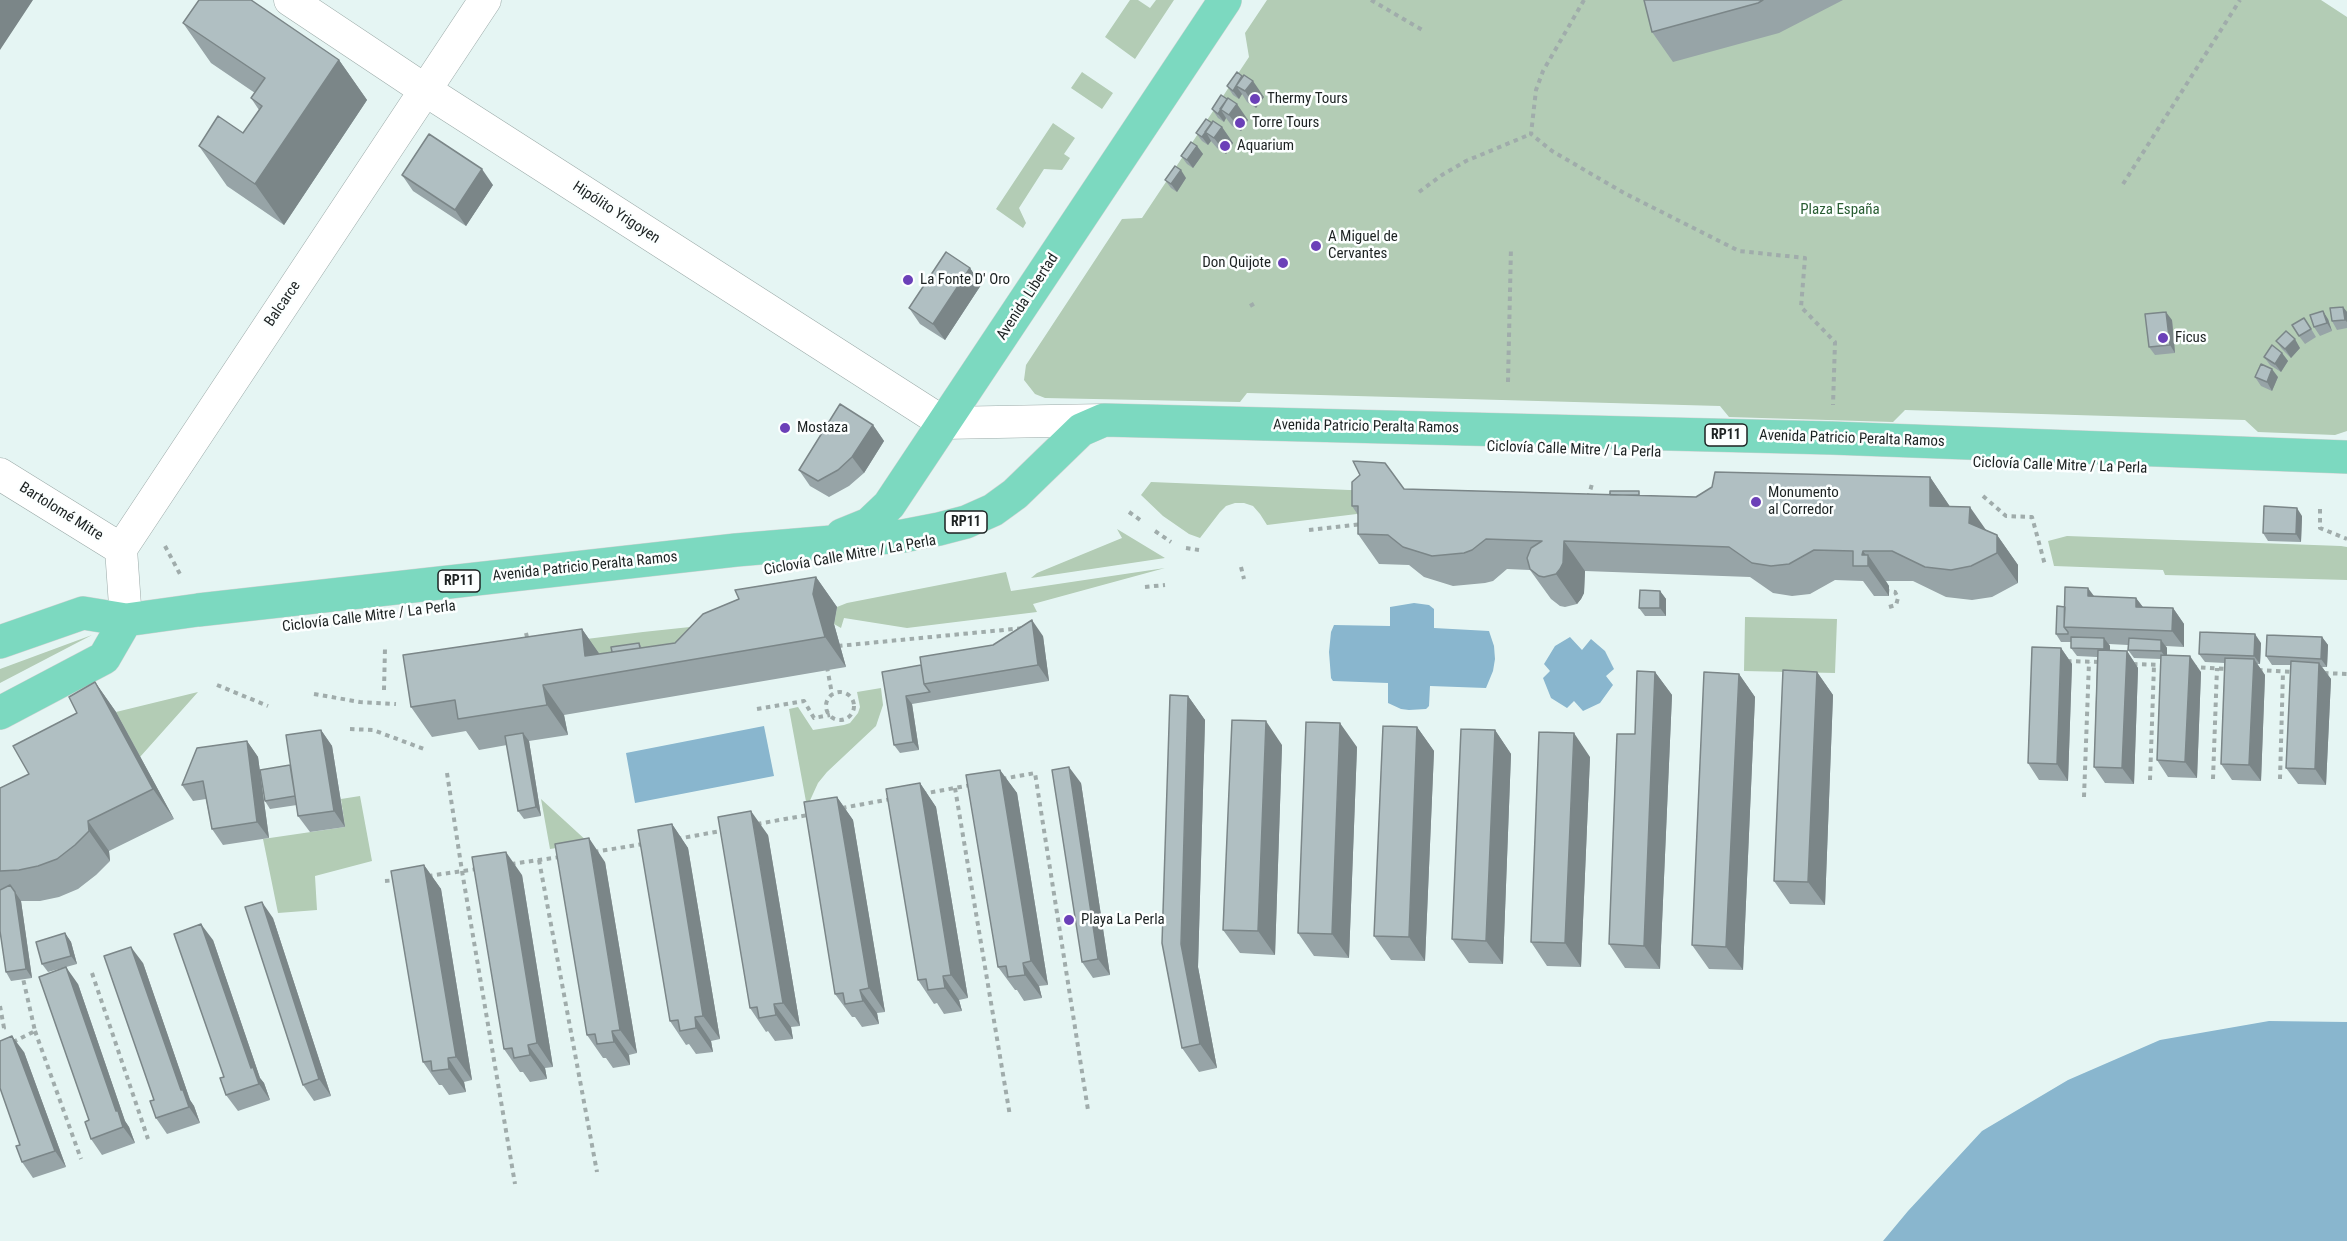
<!DOCTYPE html>
<html>
<head>
<meta charset="utf-8">
<style>
  body { margin:0 }
  canvas { display:block; background:#e5f5f3 }
</style>
</head>
<body>
<canvas width="2347" height="1241"></canvas>
<script>
const ctx = document.querySelector('canvas').getContext('2d');
ctx.lineJoin = 'round';
function paint(path, color) {
  ctx.fillStyle = color;
  ctx.fill(path, 'evenodd');
}
function shape(rows) {
  const path = new Path2D();
  for (const r of rows) {
    if (r.length === 3) {
      path.moveTo(r[0] + r[2], r[1]);
      path.arc(r[0], r[1], r[2], 0, 2 * Math.PI);
      continue;
    }
    path.moveTo(r[0], r[1]);
    for (let i = 2; i < r.length; i += 2) path.lineTo(r[i], r[i + 1]);
  }
  return path;
}
function trace(path, color, width, dash) {
  ctx.strokeStyle = color;
  ctx.lineWidth = width;
  ctx.lineCap = dash ? 'butt' : 'round';
  ctx.setLineDash(dash || []);
  ctx.stroke(path);
}
function label(font, color, halo, rows, align = 'center') {
  ctx.font = font + ' "Roboto Condensed",sans-serif';
  ctx.lineWidth = 5;
  ctx.setLineDash([]);
  ctx.textBaseline = 'middle';
  ctx.strokeStyle = halo;
  ctx.fillStyle = color;
  for (const [text, x, y, turn = 0] of rows) {
    ctx.save();
    ctx.translate(x, y);
    ctx.rotate((+turn || 0) * Math.PI / 180);
    ctx.textAlign = isNaN(turn) ? turn : align;
    if (halo) ctx.strokeText(text, 0, 0);
    ctx.fillText(text, 0, 0);
    ctx.restore();
  }
}
const green = shape([
  [1130,0,1138,0,1150,8,1156,0,1174,0,1135,59,1105,37],
  [1267,0,2321,0,2347,17,2347,431,2335,435,2258,432,2245,420,1905,410,1893,422,1729,417,1720,406,1247,393,1240,402,1045,398,1035,394,1024,380,1026,365,1122,219,1142,218,1249,57,1245,33],
  [1082,72,1113,93,1102,109,1071,88],
  [1053,123,1075,138,1064,154,1070,158,1062,170,1044,169,1019,208,1026,223,1023,228,996,209],
  [1151,482,1374,491,1373,512,1267,525,1260,514,1253,506,1244,503,1235,503,1226,506,1220,512,1200,538,1189,534,1163,516,1141,495],
  [1117,529,1165,558,1031,578,1037,573,1122,538],
  [2067,536,2341,546,2347,547,2347,580,2165,575,2163,570,2054,566,2048,541],
  [1165,568,1033,604,1037,612,907,628,844,618,841,628,834,624,837,607,847,603,1006,572,1011,591],
  [1745,617,1837,619,1835,673,1744,671],
  [756,620,620,684,554,643,643,632],
  [92,635,0,683,0,669],
  [881,688,883,705,876,726,827,772,818,783,807,807,789,709,798,707,813,730,844,725,850,723,858,713,860,707,857,692],
  [198,692,140,757,116,712],
  [360,796,372,861,315,876,317,910,278,913,263,839,345,827,341,799],
  [541,799,589,843,550,849]
]);
const water = shape([
  [1414,603,1429,605,1434,609,1434,628,1489,631,1494,646,1495,659,1493,671,1486,688,1430,686,1429,706,1426,709,1409,710,1401,709,1388,703,1388,683,1333,681,1331,678,1329,652,1331,632,1334,625,1390,626,1390,607],
  [1570,637,1582,650,1591,639,1605,651,1614,669,1606,676,1613,685,1600,703,1583,711,1574,701,1567,708,1551,698,1543,678,1550,671,1544,664,1555,646],
  [764,726,774,776,635,803,626,753],
  [2269,1021,2347,1022,2347,1241,1883,1241,1908,1211,1982,1131,2068,1080,2160,1040]
]);
const path = shape([
  [1371,0,1424,31],
  [1584,0,1543,71,1536,90,1531,134,1552,151,1624,193,1739,251,1805,258,1801,307,1835,342,1833,405],
  [2123,184,2240,0],
  [1419,192,1442,175,1466,161,1531,134],
  [1250,306,1257,302],
  [1508,382,1511,247],
  [1983,496,2006,516,2032,517,2045,565],
  [1588,498,1592,484],
  [2320,509,2320,528,2347,539],
  [1129,512,1143,522],
  [1309,530,1362,524],
  [1155,531,1171,542],
  [165,546,181,576],
  [1186,548,1199,550],
  [1241,567,1244,579],
  [1145,587,1165,585],
  [1889,607,1896,605,1898,598,1895,592,1889,591],
  [526,633,528,641],
  [838,646,1024,628],
  [2067,661,2101,662],
  [2133,664,2164,665],
  [827,667,832,694],
  [2192,667,2227,669],
  [2258,670,2293,672],
  [2324,673,2347,674],
  [217,685,268,706],
  [384,690,385,648],
  [840,706,14],
  [314,694,360,702,396,704],
  [757,709,804,701,814,718,830,715],
  [350,729,373,730,424,749],
  [447,773,462,871,515,1184],
  [1002,779,1035,773,1088,1110],
  [2213,779,2217,668],
  [2280,779,2283,672],
  [2150,780,2154,665],
  [955,788,1010,1116],
  [922,794,971,785],
  [2084,797,2089,662],
  [842,808,891,799],
  [757,824,808,815],
  [677,839,726,830],
  [594,852,643,844],
  [539,860,597,1172],
  [511,864,560,857],
  [428,876,477,869],
  [385,881,397,880],
  [92,973,148,1139],
  [0,1006,4,1028,0,1030],
  [35,1031,81,1159],
  [13,1042,35,1031,22,974]
]);
const street = shape([
  [290,0,425,90,944,423,1104,420],
  [0,474,121,549],
  [126,620,121,549,485,0]
]);
const primary = shape([
  [842,535,869,524,889,505,1225,0],
  [0,642,83,613,126,620,198,610,736,550,903,536,939,529,966,522,993,510,1015,494,1081,430,1104,420,1831,438,2347,457],
  [0,713,104,658,126,620]
]);
const wall = shape([
  [1644,0,1843,0,1779,33,1673,62,1652,32],
  [183,23,339,60,367,100,284,225,227,186,199,146,243,133,259,110,251,98,255,93,211,63],
  [1237,72,1264,97,1256,108,1247,102,1242,94,1239,99,1233,95,1227,86],
  [1221,95,1248,120,1241,131,1232,126,1226,118,1224,122,1218,118,1212,109],
  [1212,123,1222,127,1233,143,1226,154,1217,148,1211,141,1208,145,1202,141,1196,133],
  [1197,146,1203,154,1193,168,1187,164,1181,156],
  [402,175,493,185,466,226,413,191],
  [1186,178,1177,192,1171,188,1165,180],
  [970,268,981,285,945,340,920,324,909,308],
  [2343,307,2347,312,2347,328,2337,330,2332,321],
  [2328,319,2332,331,2320,336,2314,327],
  [2172,320,2175,353,2155,355,2149,347],
  [2310,327,2316,337,2305,344,2299,336],
  [2276,341,2300,348,2291,358,2282,349],
  [2282,353,2288,361,2281,372,2270,365,2264,357],
  [2255,377,2278,377,2272,391,2261,386],
  [873,425,884,441,864,473,849,486,829,497,810,486,799,470],
  [1930,477,1950,507,1985,530,1997,535,2018,565,2018,583,1992,597,1972,600,1946,597,1913,581,1886,581,1889,586,1889,596,1874,596,1863,581,1835,580,1810,594,1792,596,1773,593,1750,577,1585,571,1584,593,1581,599,1577,604,1565,607,1560,606,1551,599,1530,570,1507,569,1493,581,1485,583,1453,586,1424,577,1409,565,1379,564,1358,534,1358,515,1352,506,1404,489,1696,497],
  [2302,516,2301,542,2268,541,2263,533],
  [816,577,837,607,834,624,846,667,564,715,568,735,529,741,541,816,524,819,518,811,507,745,479,750,466,731,432,737,411,707,582,629,599,654,612,652,639,643,642,648,675,643],
  [1660,591,1666,599,1666,616,1645,616,1639,608],
  [2094,596,2136,598,2143,607,2173,608,2184,624,2184,647,2166,646,2167,648,2167,655,2201,672,2197,778,2168,777,2157,760,2161,659,2134,658,2128,650,2128,645,2109,644,2110,646,2110,651,2127,651,2138,668,2134,784,2105,783,2094,767,2097,657,2077,656,2071,648,2071,642,2061,642,2056,634,2065,607],
  [1043,636,1049,681,912,704,919,750,900,753,894,745,882,672,921,665],
  [2322,637,2328,645,2327,667,2322,667,2331,679,2326,785,2298,784,2286,768,2291,665,2272,665,2266,656],
  [2261,643,2260,664,2257,664,2265,675,2261,781,2232,780,2221,764,2225,663,2205,662,2199,654],
  [2061,648,2072,664,2068,781,2039,780,2028,763],
  [1655,672,1672,695,1660,969,1625,968,1609,944],
  [1817,672,1833,695,1825,905,1790,904,1774,881],
  [1739,674,1755,697,1743,970,1709,969,1692,945],
  [95,682,116,712,174,819,109,851,110,861,96,875,78,889,59,897,40,901,21,901,32,978,11,981,6,972,0,931,0,788,29,774,77,713],
  [1188,696,1205,720,1198,967,1217,1068,1199,1072,1182,1048],
  [1417,727,1434,751,1425,961,1391,960,1374,936],
  [321,730,332,746,345,827,310,832,298,816,297,805,270,809,265,801,290,765],
  [1495,730,1511,754,1503,964,1469,963,1452,939],
  [247,741,258,757,269,838,223,845,212,829,206,799,193,801,182,785],
  [1282,745,1275,955,1240,953,1223,930],
  [1357,747,1349,958,1314,956,1298,933],
  [1590,757,1581,967,1547,966,1531,942],
  [1000,770,1017,793,1048,985,1039,986,1042,998,1024,1001,1017,990,1015,990,998,967],
  [920,783,936,807,968,998,959,1000,962,1011,944,1014,937,1003,934,1004,918,980],
  [1081,783,1110,975,1093,978,1082,962],
  [837,797,853,820,885,1012,877,1013,879,1024,862,1027,855,1017,852,1017,835,994],
  [672,824,688,848,720,1039,711,1041,713,1052,696,1054,689,1044,686,1045,670,1021],
  [768,835,800,1026,791,1027,793,1039,775,1041,768,1031,766,1032,750,1008],
  [605,862,637,1053,629,1055,630,1065,613,1068,606,1058,603,1058,587,1035],
  [424,865,441,889,472,1080,464,1082,466,1092,449,1095,442,1085,439,1085,423,1062],
  [522,875,553,1067,545,1068,547,1079,530,1082,523,1072,520,1072,504,1049],
  [273,918,331,1096,314,1101,303,1085],
  [65,933,71,942,77,964,48,972,42,964],
  [213,940,260,1078,264,1083,270,1100,238,1111,226,1095,224,1077],
  [143,963,190,1100,194,1106,200,1123,167,1134,156,1118],
  [78,984,125,1121,129,1127,135,1143,102,1155,91,1139],
  [24,1052,66,1167,33,1178,22,1162,20,1145]
]);
const shadedWall = shape([
  [0,0,33,0,0,50],
  [339,60,367,100,284,225,255,184],
  [1253,81,1264,97,1256,108,1245,91],
  [1236,86,1242,94,1239,99,1233,91],
  [1237,104,1248,120,1241,131,1229,115],
  [1221,110,1226,118,1224,122,1218,114],
  [1222,127,1233,143,1226,154,1214,138],
  [1206,132,1211,141,1208,145,1202,137],
  [1197,146,1203,154,1193,168,1187,160],
  [482,169,493,185,466,226,455,210],
  [1181,170,1186,178,1177,192,1171,184],
  [970,268,981,285,945,340,933,324],
  [2343,307,2347,312,2347,322,2345,320],
  [2323,311,2328,319,2332,331,2327,323],
  [2166,312,2172,320,2175,353,2170,345],
  [2295,339,2300,348,2291,358,2285,349],
  [2282,353,2288,361,2281,372,2275,364],
  [2272,369,2278,377,2272,391,2267,382],
  [873,425,884,441,864,473,852,457],
  [1930,477,1951,508,1930,506],
  [1970,507,1991,537,1969,523],
  [2297,508,2302,516,2301,542,2296,534],
  [1997,535,2018,565,2018,583,1997,553],
  [1564,541,1585,571,1584,593,1581,599,1577,604,1556,574],
  [1863,551,1868,558,1868,555,1889,586,1889,596,1868,566,1862,555],
  [816,577,837,607,834,624,846,667,825,637,813,594],
  [2088,588,2100,604,2088,596],
  [1660,591,1666,599,1666,616,1660,608],
  [2136,598,2148,614,2136,607],
  [2173,608,2184,624,2184,647,2172,631],
  [1032,620,1043,636,1049,681,1038,665],
  [582,629,603,659,585,656],
  [2255,634,2261,643,2260,664,2254,656],
  [2322,637,2328,645,2327,667,2321,659],
  [2104,638,2110,646,2110,657,2104,649],
  [2161,640,2167,648,2167,659,2161,651],
  [2061,648,2072,664,2068,781,2057,764],
  [2127,651,2138,668,2134,784,2122,768],
  [2190,656,2201,672,2197,778,2185,762],
  [2254,659,2265,675,2261,781,2249,765],
  [2319,663,2331,679,2326,785,2315,769],
  [1655,672,1672,695,1660,969,1644,946],
  [1817,672,1833,695,1825,905,1808,882],
  [1739,674,1755,697,1743,970,1726,947],
  [95,682,116,712,174,819,153,789],
  [543,685,564,715,568,735,547,705],
  [906,696,912,704,919,750,913,742],
  [1188,696,1205,720,1198,967,1217,1068,1200,1044,1181,944],
  [1266,721,1282,745,1275,955,1258,931],
  [1340,723,1357,747,1349,958,1332,934],
  [1417,727,1434,751,1425,961,1409,937],
  [321,730,332,746,345,827,334,811],
  [1495,730,1511,754,1503,964,1486,941],
  [523,733,529,741,541,816,536,807],
  [1574,733,1590,757,1581,967,1565,943],
  [247,741,258,757,269,838,257,822],
  [1069,767,1081,783,1110,975,1098,959],
  [1000,770,1017,793,1048,985,1031,961],
  [920,783,936,807,968,998,951,975],
  [837,797,853,820,885,1012,869,988],
  [751,811,768,835,800,1026,783,1003],
  [88,821,109,851,110,861,89,831],
  [672,824,688,848,720,1039,703,1016],
  [589,838,605,862,637,1053,620,1030],
  [506,852,522,875,553,1067,537,1043],
  [424,865,441,889,472,1080,456,1057],
  [15,892,21,901,32,978,26,969],
  [262,902,273,918,331,1096,319,1079],
  [201,924,213,940,260,1078,264,1083,270,1100,259,1084,251,1068],
  [65,933,71,942,77,964,71,956],
  [131,947,143,963,190,1100,194,1106,200,1123,189,1107,181,1090],
  [1023,963,1039,986,1042,998,1025,975],
  [66,967,78,984,125,1121,129,1127,135,1143,123,1127,116,1111],
  [943,976,959,1000,962,1011,945,988],
  [860,990,877,1013,879,1024,863,1001],
  [774,1004,791,1027,793,1039,776,1015],
  [695,1017,711,1041,713,1052,696,1028],
  [612,1031,629,1055,630,1065,614,1042],
  [12,1036,24,1052,66,1167,55,1151],
  [528,1045,545,1068,547,1079,530,1055],
  [448,1058,464,1082,466,1092,449,1069]
]);
const building = shape([
  [199,0,251,0,339,60,255,184,199,146,218,116,243,133,262,106,251,98,265,78,183,23,199,0],
  [1644,0,1763,0,1758,3,1652,32,1644,0],
  [1237,72,1242,76,1233,91,1227,86,1237,72],
  [1244,75,1253,81,1245,91,1236,86,1244,75],
  [1221,95,1227,99,1218,114,1212,109,1221,95],
  [1228,98,1237,104,1229,115,1220,109,1228,98],
  [1206,119,1212,123,1202,137,1196,133,1206,119],
  [1213,121,1222,127,1214,138,1205,132,1213,121],
  [429,134,482,169,455,210,402,175,429,134],
  [1191,142,1197,146,1187,160,1181,156,1191,142],
  [1175,166,1181,170,1171,184,1165,180,1175,166],
  [946,252,970,268,933,324,909,308,946,252],
  [2343,307,2345,320,2332,321,2330,308,2343,307],
  [2323,311,2327,323,2314,327,2310,315,2323,311],
  [2166,312,2170,345,2149,347,2145,314,2166,312],
  [2304,318,2311,329,2299,336,2292,325,2304,318],
  [2286,331,2295,339,2285,349,2276,341,2286,331],
  [2272,345,2282,353,2275,364,2264,357,2272,345],
  [2261,364,2272,369,2267,382,2255,377,2261,364],
  [840,404,873,425,852,457,838,470,818,481,799,470,840,404],
  [1353,461,1385,463,1404,489,1696,497,1712,487,1715,472,1930,477,1930,506,1970,507,1969,523,1997,535,1997,553,1971,566,1951,570,1925,567,1892,551,1863,551,1862,555,1868,555,1868,566,1853,566,1853,551,1814,550,1789,564,1771,566,1752,563,1729,547,1564,541,1563,563,1560,569,1556,574,1544,577,1539,576,1530,569,1527,558,1531,548,1542,541,1486,539,1472,550,1464,553,1432,556,1403,547,1388,535,1358,534,1358,506,1352,506,1352,482,1360,475,1353,461],
  [1610,491,1639,491,1639,495,1610,495,1610,491],
  [2264,506,2297,508,2296,534,2263,533,2264,506],
  [816,577,813,594,825,637,543,685,547,705,458,719,455,700,411,707,403,655,582,629,585,656,675,643,703,614,739,599,735,590,816,577],
  [2065,587,2088,588,2088,596,2136,598,2136,607,2173,608,2172,631,2064,627,2065,587],
  [1640,590,1660,591,1660,608,1639,608,1640,590],
  [2057,606,2065,607,2064,627,2068,632,2068,634,2056,634,2057,606],
  [1032,620,1038,665,924,684,920,657,993,645,1032,620],
  [2200,632,2255,634,2254,656,2199,654,2200,632],
  [2267,635,2322,637,2321,659,2266,656,2267,635],
  [2071,637,2104,638,2104,649,2071,648,2071,637],
  [2129,638,2161,640,2161,651,2128,650,2129,638],
  [639,643,640,648,612,652,611,647,639,643],
  [2032,647,2061,648,2057,764,2028,763,2032,647],
  [2098,650,2127,651,2122,768,2094,767,2098,650],
  [2161,655,2190,656,2185,762,2157,760,2161,655],
  [2225,658,2254,659,2249,765,2221,764,2225,658],
  [2291,661,2319,663,2315,769,2286,768,2291,661],
  [921,665,924,684,930,692,906,696,913,742,894,745,882,672,921,665],
  [1783,670,1817,672,1808,882,1774,881,1783,670],
  [1637,671,1655,672,1644,946,1609,944,1617,734,1635,734,1637,671],
  [1704,672,1739,674,1726,947,1692,945,1704,672],
  [95,682,153,789,88,821,89,831,75,845,57,859,38,866,19,870,0,871,0,788,29,774,13,746,77,713,69,697,95,682],
  [1170,695,1188,696,1181,944,1200,1044,1182,1048,1162,943,1170,695],
  [1232,720,1266,721,1258,931,1223,930,1232,720],
  [1306,722,1340,723,1332,934,1298,933,1306,722],
  [1383,726,1417,727,1409,937,1374,936,1383,726],
  [1461,729,1495,730,1486,941,1452,939,1461,729],
  [321,730,334,811,298,816,286,735,321,730],
  [1539,732,1574,733,1565,943,1531,942,1539,732],
  [523,733,536,807,518,811,505,736,523,733],
  [247,741,257,822,212,829,203,781,182,785,197,748,247,741],
  [290,765,295,796,265,801,260,770,290,765],
  [1069,767,1098,959,1082,962,1052,770,1069,767],
  [1000,770,1031,961,1023,963,1025,975,1008,977,1006,966,998,967,966,775,1000,770],
  [920,783,951,975,943,976,945,988,928,990,926,979,918,980,886,789,920,783],
  [837,797,869,988,860,990,863,1001,845,1004,843,993,835,994,804,802,837,797],
  [751,811,783,1003,774,1004,776,1015,759,1018,757,1007,750,1008,718,817,751,811],
  [672,824,703,1016,695,1017,696,1028,680,1031,678,1020,670,1021,638,830,672,824],
  [589,838,620,1030,612,1031,614,1042,597,1044,595,1034,587,1035,555,844,589,838],
  [506,852,537,1043,528,1045,530,1055,514,1058,512,1048,504,1049,472,857,506,852],
  [424,865,456,1057,448,1058,449,1069,432,1071,431,1061,423,1062,391,871,424,865],
  [10,885,15,892,26,969,6,972,0,931,0,890,10,885],
  [262,902,319,1079,303,1085,245,907,262,902],
  [201,924,251,1068,253,1067,259,1084,226,1095,220,1078,224,1077,174,934,201,924],
  [65,933,71,956,42,964,36,942,65,933],
  [131,947,181,1090,183,1090,189,1107,156,1118,150,1101,154,1100,104,956,131,947],
  [66,967,116,1111,118,1111,123,1127,91,1139,85,1122,89,1120,39,977,66,967],
  [12,1036,55,1151,22,1162,16,1146,20,1145,0,1088,0,1041,12,1036]
]);
const markers = [
  [1255,99,6,"#6b40b8"],
  [1240,123,6,"#6b40b8"],
  [1225,146,6,"#6b40b8"],
  [1316,246,6,"#6b40b8"],
  [1283,263,6,"#6b40b8"],
  [908,280,6,"#6b40b8"],
  [2163,338,6,"#6b40b8"],
  [785,428,6,"#6b40b8"],
  [1756,502,6,"#6b40b8"],
  [1069,920,6,"#6b40b8"]
];
const shields = [
  [1726,435,42],
  [966,522,42],
  [459,581,42]
];
const shieldNames = [
  ["RP11",1726,435],
  ["RP11",966,522],
  ["RP11",459,581]
];
const poiNames = [
  ["Thermy Tours",1267,99],
  ["Torre Tours",1252,123],
  ["Aquarium",1237,146],
  ["A Miguel de",1328,237],
  ["Cervantes",1328,254],
  ["Don Quijote",1271,263,"right"],
  ["La Fonte D' Oro",920,280],
  ["Ficus",2175,338],
  ["Mostaza",797,428],
  ["Monumento",1768,493],
  ["al Corredor",1768,510],
  ["Playa La Perla",1081,920]
];
const parkNames = [
  ["Plaza España",1840,210]
];
const streetNames = [
  ["Hipólito Yrigoyen",616,213,33],
  ["Avenida Libertad",1028,297,-57],
  ["Balcarce",283,304,-56],
  ["Avenida Patricio Peralta Ramos",1366,427,1],
  ["Avenida Patricio Peralta Ramos",1852,439,2],
  ["Ciclovía Calle Mitre / La Perla",1574,450,2],
  ["Ciclovía Calle Mitre / La Perla",2060,466,2],
  ["Bartolomé Mitre",61,512,32],
  ["Ciclovía Calle Mitre / La Perla",850,556,-10],
  ["Avenida Patricio Peralta Ramos",585,567,-6],
  ["Ciclovía Calle Mitre / La Perla",369,617,-7]
];
paint(green, '#b3ccb5');
paint(water, '#89b6ce');
trace(street, '#9caba9', 33);
trace(primary, '#d2d3d3', 34);
trace(path, '#a0acab', 4, [4.5, 4.5]);
trace(street, '#fff', 32);
trace(primary, '#7cd9c0', 33);
paint(wall, '#97a4a7');
paint(shadedWall, '#7b8688');
paint(building, '#b0bfc2');
trace(building, '#7b8688', 1.5);
for (const [x, y, r, color] of markers) {
  const dot = new Path2D();
  dot.arc(x, y, r, 0, 2 * Math.PI);
  ctx.fillStyle = color;
  ctx.fill(dot);
  trace(dot, '#fcffff', 2);
}
for (const [x, y, w] of shields) {
  const box = new Path2D();
  box.roundRect(x - w / 2, y - 11, w, 22, 4.5);
  ctx.fillStyle = '#fcffff';
  ctx.fill(box);
  trace(box, '#1c2222', 1.5);
}
label('bold 14px', '#1c2222', null, shieldNames);
label('15px', '#1c2222', '#fcffff', poiNames, 'left');
label('15px', '#295d33', '#fcffff', parkNames);
label('15px', '#1c2222', '#fcffff', streetNames);
</script>
</body>
</html>
